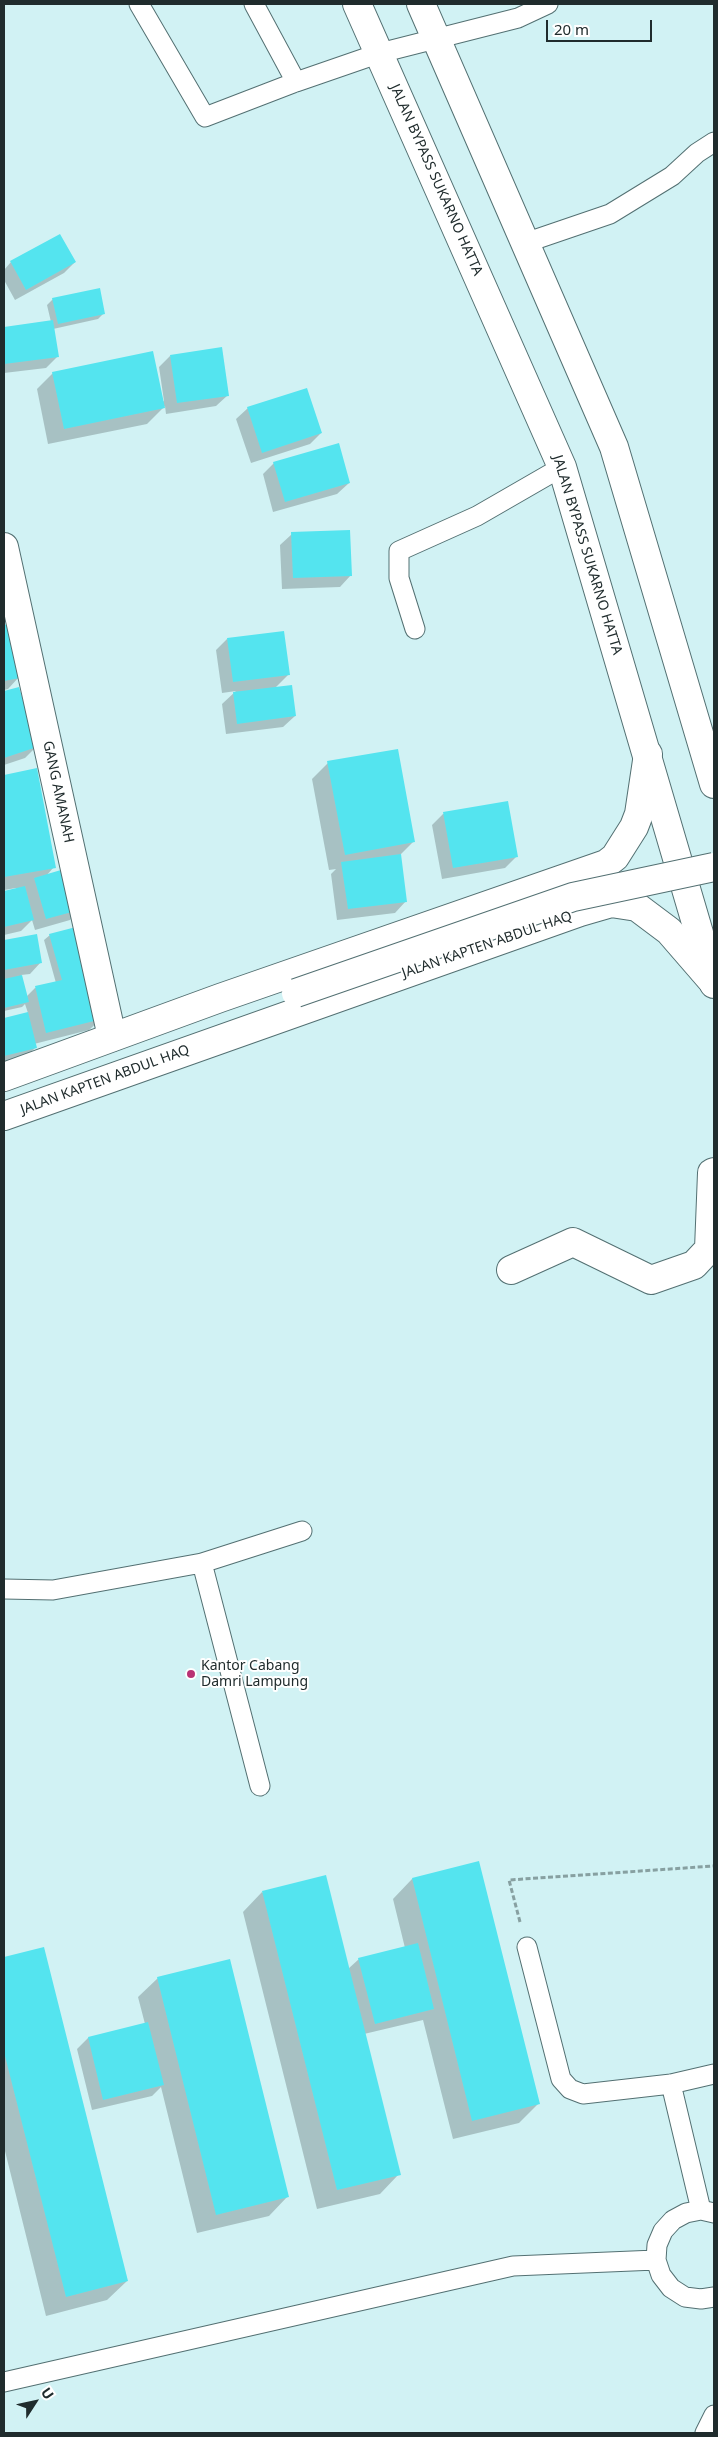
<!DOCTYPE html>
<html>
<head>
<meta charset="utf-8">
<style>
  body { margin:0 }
  #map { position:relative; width:718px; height:2437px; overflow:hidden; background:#d1f2f4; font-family:"Noto Sans",sans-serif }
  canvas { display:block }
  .frame { position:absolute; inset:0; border:5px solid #202c2d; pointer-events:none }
  .north { position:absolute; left:10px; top:2377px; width:50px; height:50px; -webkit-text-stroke:4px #fff; paint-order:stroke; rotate:55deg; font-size:14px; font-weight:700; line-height:20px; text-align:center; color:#202c2d }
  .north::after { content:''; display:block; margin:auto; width:18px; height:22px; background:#202c2d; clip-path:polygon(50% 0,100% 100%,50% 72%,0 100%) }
  .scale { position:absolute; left:546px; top:20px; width:106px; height:22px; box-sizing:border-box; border:2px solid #202c2d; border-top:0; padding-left:6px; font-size:15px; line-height:18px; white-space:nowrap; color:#202c2d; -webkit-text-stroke:4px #fff; paint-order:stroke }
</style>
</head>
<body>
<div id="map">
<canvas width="718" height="2437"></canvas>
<div class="frame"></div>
<div class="north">U</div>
<div class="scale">20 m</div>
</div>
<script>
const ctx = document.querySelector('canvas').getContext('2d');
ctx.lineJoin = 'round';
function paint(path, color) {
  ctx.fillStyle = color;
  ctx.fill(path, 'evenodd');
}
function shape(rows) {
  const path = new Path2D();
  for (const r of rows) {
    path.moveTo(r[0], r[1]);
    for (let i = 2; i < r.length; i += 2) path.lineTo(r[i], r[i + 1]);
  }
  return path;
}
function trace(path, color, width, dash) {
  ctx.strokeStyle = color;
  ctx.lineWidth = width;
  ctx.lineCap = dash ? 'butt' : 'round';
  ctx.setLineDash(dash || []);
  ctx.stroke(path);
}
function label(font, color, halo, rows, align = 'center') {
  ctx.font = font + ' "Noto Sans",sans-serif';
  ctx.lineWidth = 4;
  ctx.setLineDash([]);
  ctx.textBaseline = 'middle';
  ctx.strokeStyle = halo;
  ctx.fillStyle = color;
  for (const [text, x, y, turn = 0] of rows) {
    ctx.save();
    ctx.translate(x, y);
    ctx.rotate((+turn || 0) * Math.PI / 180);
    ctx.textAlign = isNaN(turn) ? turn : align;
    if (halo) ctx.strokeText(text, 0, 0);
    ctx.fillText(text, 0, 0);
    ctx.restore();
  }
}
const shadow = shape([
  [11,262,75,262,64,273,15,300,4,280,4,270],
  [53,299,104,313,98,319,53,329,58,356,46,368,4,373,4,328,51,322,47,305],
  [170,356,228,395,216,406,166,414,165,406,147,424,48,444,37,389,53,373,162,402,164,401,159,367],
  [248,408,321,433,310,444,251,463,236,419],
  [274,463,349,483,337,494,273,512,263,474],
  [292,534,351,575,340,587,282,589,280,545],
  [7,625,19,677,8,689,4,690,4,626],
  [227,639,288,675,275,688,295,716,283,727,226,734,222,704,236,691,222,693,216,650],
  [19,688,36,747,25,758,4,765,4,692],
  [328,763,414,841,400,855,406,901,395,913,337,920,331,874,336,869,329,870,312,779],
  [36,770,54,867,46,876,81,908,70,920,35,930,32,920,21,931,4,935,4,893,17,890,16,888,4,890,4,776],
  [507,803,516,857,505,868,442,879,432,825,443,814],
  [36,935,41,962,30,974,21,975,26,997,35,988,56,983,44,940,50,935,101,1019,89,1030,34,1044,35,1048,24,1059,4,1064,4,1019,28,1013,25,1004,22,1007,4,1011,4,941],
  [478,1863,538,2104,519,2123,453,2139,423,2020,364,2034,399,2174,380,2194,317,2209,243,1912,262,1892,348,1969,359,1959,405,1948,393,1899,412,1879],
  [43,1949,127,2281,107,2300,46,2316,4,2147,4,1958],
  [158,1978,288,2196,269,2216,197,2233,161,2087,152,2096,92,2110,77,2049,88,2038,145,2024,138,1997]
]);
const building = shape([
  [60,234,76,262,26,290,10,261],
  [100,288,105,314,58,324,52,298],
  [53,320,59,357,4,364,4,327],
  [222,347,229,396,177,403,170,355],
  [153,351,165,408,64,429,52,372],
  [307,388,322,433,262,453,247,407],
  [339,443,350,483,285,502,273,462],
  [350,530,352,576,293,578,291,532],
  [8,624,20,678,4,681,4,625],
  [284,631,290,675,233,682,227,638],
  [292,685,296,716,237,724,233,692],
  [19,687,37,747,4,758,4,691],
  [398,749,415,842,345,855,327,761],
  [37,768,56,868,4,877,4,775],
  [508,801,518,857,453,868,443,812],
  [401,854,407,902,348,909,341,862],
  [71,867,83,909,46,919,34,878],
  [25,886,34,920,4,927,4,891],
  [76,927,102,1019,46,1033,35,986,62,980,49,934],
  [37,934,42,963,4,970,4,940],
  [22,975,29,1002,4,1008,4,979],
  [28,1012,37,1048,4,1056,4,1018],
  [479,1861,540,2104,472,2121,412,1878],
  [326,1875,401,2175,337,2190,262,1891],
  [418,1943,434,2009,375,2024,358,1958],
  [44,1947,128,2281,66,2297,4,2052,4,1957],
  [230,1959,289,2197,216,2215,157,1977],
  [148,2022,164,2085,103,2100,88,2037]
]);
const path = shape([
  [520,1922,509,1880,714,1866]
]);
const service = shape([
  [139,4,205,117,296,82,380,53,518,18,548,4],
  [254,4,296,82],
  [525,243,610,214,672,176,697,153,714,142],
  [415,629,399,578,399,551,477,516,562,467],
  [202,1563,260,1786],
  [4,1589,53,1590,202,1563,302,1531],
  [527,1947,561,2079,570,2089,583,2094,671,2084,714,2074],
  [671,2084,701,2210],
  [714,2213,701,2210,686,2213,673,2220,663,2231,657,2245,656,2260,661,2275,671,2288,685,2297,701,2299,714,2297],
  [4,2382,513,2266,656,2260],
  [705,2433,714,2415]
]);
const minor = shape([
  [4,547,112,1037],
  [511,1270,573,1242,651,1280,694,1265,709,1249,712,1173,714,1172]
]);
const tertiary = shape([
  [4,1077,220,998,606,864,615,857,634,827,639,814,648,754],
  [4,1116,580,912,611,903,637,907,669,931,714,983]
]);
const trunk = shape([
  [357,4,562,467,714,984],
  [421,4,614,447,714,784]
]);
const tertiaryBridge = shape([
  [296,993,573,897,714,867]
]);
const markers = [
  [191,1674,5,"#b93274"]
];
const streetNames = [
  ["JALAN BYPASS SUKARNO HATTA",436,180,66],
  ["JALAN BYPASS SUKARNO HATTA",587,555,73],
  ["GANG AMANAH",58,792,78],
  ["JALAN KAPTEN ABDUL HAQ",487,945,-19],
  ["JALAN KAPTEN ABDUL HAQ",105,1080,-20]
];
const poiNames = [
  ["Kantor Cabang",201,1666],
  ["Damri Lampung",201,1682]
];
paint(shadow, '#0003');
paint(building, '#54e4ef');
trace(service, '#537072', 21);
trace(minor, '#537072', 30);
trace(tertiary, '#537072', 30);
trace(trunk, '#537072', 30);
trace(path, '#87a0a1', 3, [5, 2.5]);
trace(service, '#fff', 19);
trace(minor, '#fff', 28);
trace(tertiary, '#fff', 28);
trace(trunk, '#fff', 28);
trace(tertiaryBridge, '#537072', 30, []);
trace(tertiaryBridge, '#fff', 28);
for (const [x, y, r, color] of markers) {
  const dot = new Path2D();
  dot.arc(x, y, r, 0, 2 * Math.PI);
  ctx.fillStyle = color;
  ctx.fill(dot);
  trace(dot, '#fff', 2);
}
label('14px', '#202c2d', '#fff', streetNames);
label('14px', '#202c2d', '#fff', poiNames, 'left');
</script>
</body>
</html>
